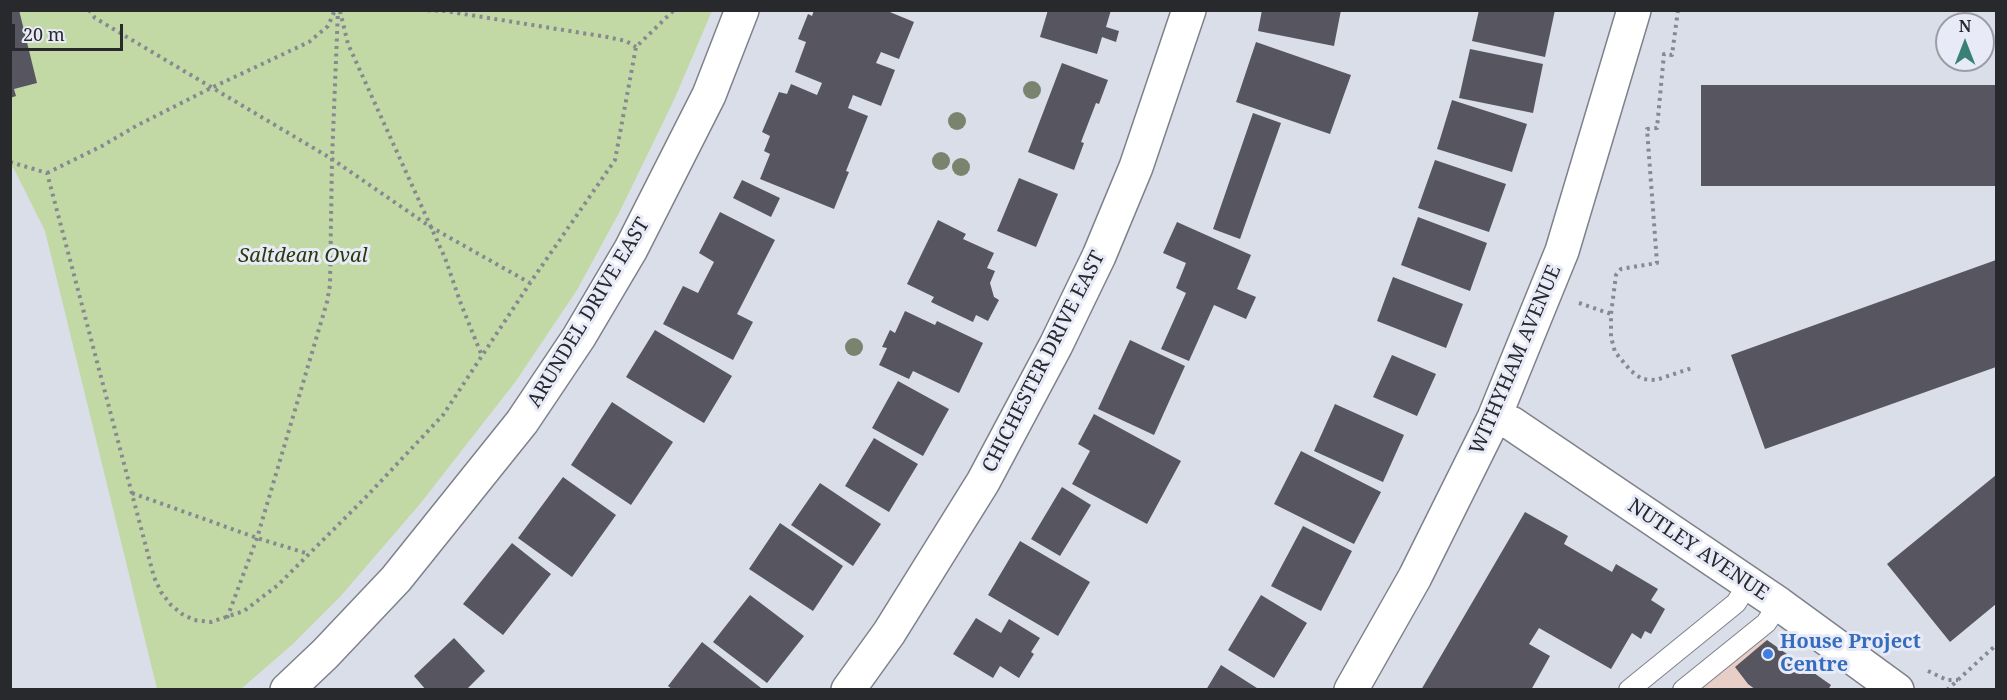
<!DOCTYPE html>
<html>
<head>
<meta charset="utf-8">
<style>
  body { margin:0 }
  #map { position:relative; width:2007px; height:700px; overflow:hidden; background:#dadee9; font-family:"Noto Serif",serif }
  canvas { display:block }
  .frame { position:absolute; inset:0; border:12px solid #27292d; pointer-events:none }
  .north { position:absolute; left:1935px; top:12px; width:60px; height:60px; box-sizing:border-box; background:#e8ebf7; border:2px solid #9b9da6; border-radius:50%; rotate:0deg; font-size:16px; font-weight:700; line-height:24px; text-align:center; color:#27292d }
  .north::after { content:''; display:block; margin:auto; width:21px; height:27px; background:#3b8076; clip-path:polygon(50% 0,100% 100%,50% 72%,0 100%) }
  .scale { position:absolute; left:12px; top:24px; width:111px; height:27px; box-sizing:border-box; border:3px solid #27292d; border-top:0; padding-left:8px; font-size:18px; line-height:21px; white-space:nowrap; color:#27292d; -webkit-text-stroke:4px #e8ebf7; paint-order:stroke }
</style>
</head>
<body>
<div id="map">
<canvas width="2007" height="700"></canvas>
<div class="frame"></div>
<div class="north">N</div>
<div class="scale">20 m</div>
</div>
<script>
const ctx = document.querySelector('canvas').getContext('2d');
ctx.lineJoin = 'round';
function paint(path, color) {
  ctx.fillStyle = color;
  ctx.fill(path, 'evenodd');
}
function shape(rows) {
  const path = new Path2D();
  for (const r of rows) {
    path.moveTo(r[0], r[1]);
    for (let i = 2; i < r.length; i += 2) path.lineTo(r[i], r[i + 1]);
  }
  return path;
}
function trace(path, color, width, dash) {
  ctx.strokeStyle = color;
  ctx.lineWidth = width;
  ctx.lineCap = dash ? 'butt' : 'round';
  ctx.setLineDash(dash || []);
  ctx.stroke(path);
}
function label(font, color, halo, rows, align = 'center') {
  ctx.font = font + ' "Noto Serif",serif';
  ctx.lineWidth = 6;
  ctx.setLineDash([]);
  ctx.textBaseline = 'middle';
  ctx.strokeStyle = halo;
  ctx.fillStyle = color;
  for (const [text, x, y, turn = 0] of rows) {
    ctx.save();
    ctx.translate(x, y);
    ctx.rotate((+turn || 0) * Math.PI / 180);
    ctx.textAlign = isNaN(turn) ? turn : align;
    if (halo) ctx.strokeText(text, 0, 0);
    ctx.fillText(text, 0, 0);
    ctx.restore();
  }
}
const commercial = shape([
  [1762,638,1831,685,1828,690,1698,690]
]);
const green = shape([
  [11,11,712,11,674,100,620,211,577,290,516,381,420,504,339,598,294,643,241,689,157,689,45,231,14,169,11,167]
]);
const building = shape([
  [10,10,19,10,37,83,14,89,16,96,10,98],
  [814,10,885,10,914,22,899,59,881,52,876,63,895,70,881,106,853,95,848,108,868,116,846,171,849,172,834,209,760,179,770,154,764,151,770,136,762,132,779,92,787,94,791,84,817,95,822,83,795,72,806,42,798,39,808,14,812,16],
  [1048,10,1111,10,1106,27,1119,31,1116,42,1102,37,1097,54,1040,37],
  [1262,10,1341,10,1334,46,1258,31],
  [1479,10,1555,10,1545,57,1472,41],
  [1256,42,1351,75,1330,134,1236,102],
  [1470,49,1543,64,1533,113,1459,98],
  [1062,63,1108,80,1099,104,1096,103,1081,142,1084,143,1074,170,1028,152],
  [1701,85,1996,85,1996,186,1701,186],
  [1452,100,1527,124,1512,172,1437,149],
  [1253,113,1281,123,1240,239,1213,229],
  [1435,160,1506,184,1489,232,1418,208],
  [1019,178,1058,194,1036,247,997,231],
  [742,180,780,198,771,217,733,198],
  [720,212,775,240,737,314,753,322,733,360,663,324,683,286,698,293,714,262,699,253],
  [1418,217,1487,243,1470,291,1401,265],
  [938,220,966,234,963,239,994,253,987,268,995,271,990,283,994,297,999,300,988,321,976,315,973,322,931,302,934,297,907,284],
  [1177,222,1251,255,1237,289,1256,297,1246,319,1214,305,1189,361,1161,349,1186,293,1176,288,1186,263,1163,253],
  [1996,260,1996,367,1765,449,1731,355],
  [1393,277,1463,304,1446,348,1377,321],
  [905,311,935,325,937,321,983,343,959,393,913,371,909,379,879,365,887,348,882,347,890,330,895,333],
  [655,330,732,376,704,423,626,377],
  [1130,340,1185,366,1154,435,1098,409],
  [1392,355,1436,374,1417,416,1373,397],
  [898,381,949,409,923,456,872,428],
  [612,402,673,442,631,505,571,465],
  [1335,404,1404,435,1383,482,1314,451],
  [1094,414,1181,461,1147,524,1072,484,1090,451,1078,444],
  [874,438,918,464,889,512,845,486],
  [1301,451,1381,492,1354,544,1274,504],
  [1996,475,1996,604,1950,642,1887,564],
  [563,477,616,515,572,577,518,538],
  [820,483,881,524,853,566,791,525],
  [1062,487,1091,505,1060,556,1031,539],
  [1525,512,1568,536,1564,544,1612,572,1616,564,1658,589,1651,600,1665,609,1651,634,1645,631,1641,639,1632,633,1611,669,1539,628,1529,644,1550,656,1531,690,1421,690],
  [780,523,843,566,813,611,749,569],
  [1303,526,1352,551,1321,611,1271,586],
  [1020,541,1090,582,1058,636,988,595],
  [512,543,551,574,503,635,463,604],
  [750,595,804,636,767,683,713,642],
  [1261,595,1307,623,1274,678,1228,650],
  [976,618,1001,633,1009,619,1040,638,1031,652,1034,654,1019,678,1000,666,993,678,953,654],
  [454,638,485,671,466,690,426,690,414,676],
  [1767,640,1831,685,1828,690,1756,690,1748,684,1735,667],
  [702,642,761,688,760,690,673,690,668,686],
  [1221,665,1260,690,1206,690]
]);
const path = shape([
  [89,10,95,18,332,159,429,226,530,283],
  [420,10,445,11,607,37,626,41,636,47],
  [1678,10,1672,55,1664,54,1657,128,1647,129,1657,263,1621,269,1616,275,1611,314,1611,337,1615,352,1631,371,1642,379,1656,380,1692,368],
  [340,11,348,44,445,258,461,304,482,356],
  [10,162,47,173,154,577,161,592,171,605,182,614,194,620,211,622,244,611,278,585,366,497,443,415,530,283,615,160,636,47,674,10],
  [47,173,102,146,136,126,211,88,309,42,328,26,335,10],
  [1579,303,1611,314],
  [132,493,257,538,309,554],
  [227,618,257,538,327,302,330,285,332,159,338,10],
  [1928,671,1947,680,1958,680],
  [1947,690,1996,645]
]);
const service = shape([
  [1629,690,1736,603,1748,584],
  [1683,690,1766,623,1779,604]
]);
const minor = shape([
  [1494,418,1511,423,1779,604,1897,690],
  [287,690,325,654,396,579,522,422,579,337,631,249,709,95,742,10],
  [848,690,889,633,983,482,1056,345,1099,256,1136,167,1189,10],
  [1351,690,1415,577,1494,418,1562,251,1634,10]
]);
const trees = [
  [1032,90],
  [957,121],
  [941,161],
  [961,167],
  [854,347]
];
const markers = [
  [1768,654,6,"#3f7fe0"]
];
const parkNames = [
  ["Saltdean Oval",303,256]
];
const streetNames = [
  ["ARUNDEL DRIVE EAST",589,313,-59],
  ["WITHYHAM AVENUE",1516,360,-67],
  ["CHICHESTER DRIVE EAST",1044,362,-63],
  ["NUTLEY AVENUE",1698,550,34]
];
const shopNames = [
  ["House Project",1780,642],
  ["Centre",1780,665]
];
paint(commercial, '#e7cec7');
paint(green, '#c2d9a5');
paint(building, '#575560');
trace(service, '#7e818b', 22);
trace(minor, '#7e818b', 36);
trace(path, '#868991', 4, [3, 4.5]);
trace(service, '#fff', 20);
trace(minor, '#fff', 33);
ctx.fillStyle = '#79846f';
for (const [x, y] of trees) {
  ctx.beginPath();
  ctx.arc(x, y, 9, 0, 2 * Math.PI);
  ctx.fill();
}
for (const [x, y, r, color] of markers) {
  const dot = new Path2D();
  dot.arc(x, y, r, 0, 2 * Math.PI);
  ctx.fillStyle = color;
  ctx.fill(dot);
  trace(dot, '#e8ebf7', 2);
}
label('italic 20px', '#293a0b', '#e8ebf7', parkNames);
label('20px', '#27292d', '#e8ebf7', streetNames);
label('bold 20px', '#366cbe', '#e8ebf7', shopNames, 'left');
</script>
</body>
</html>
